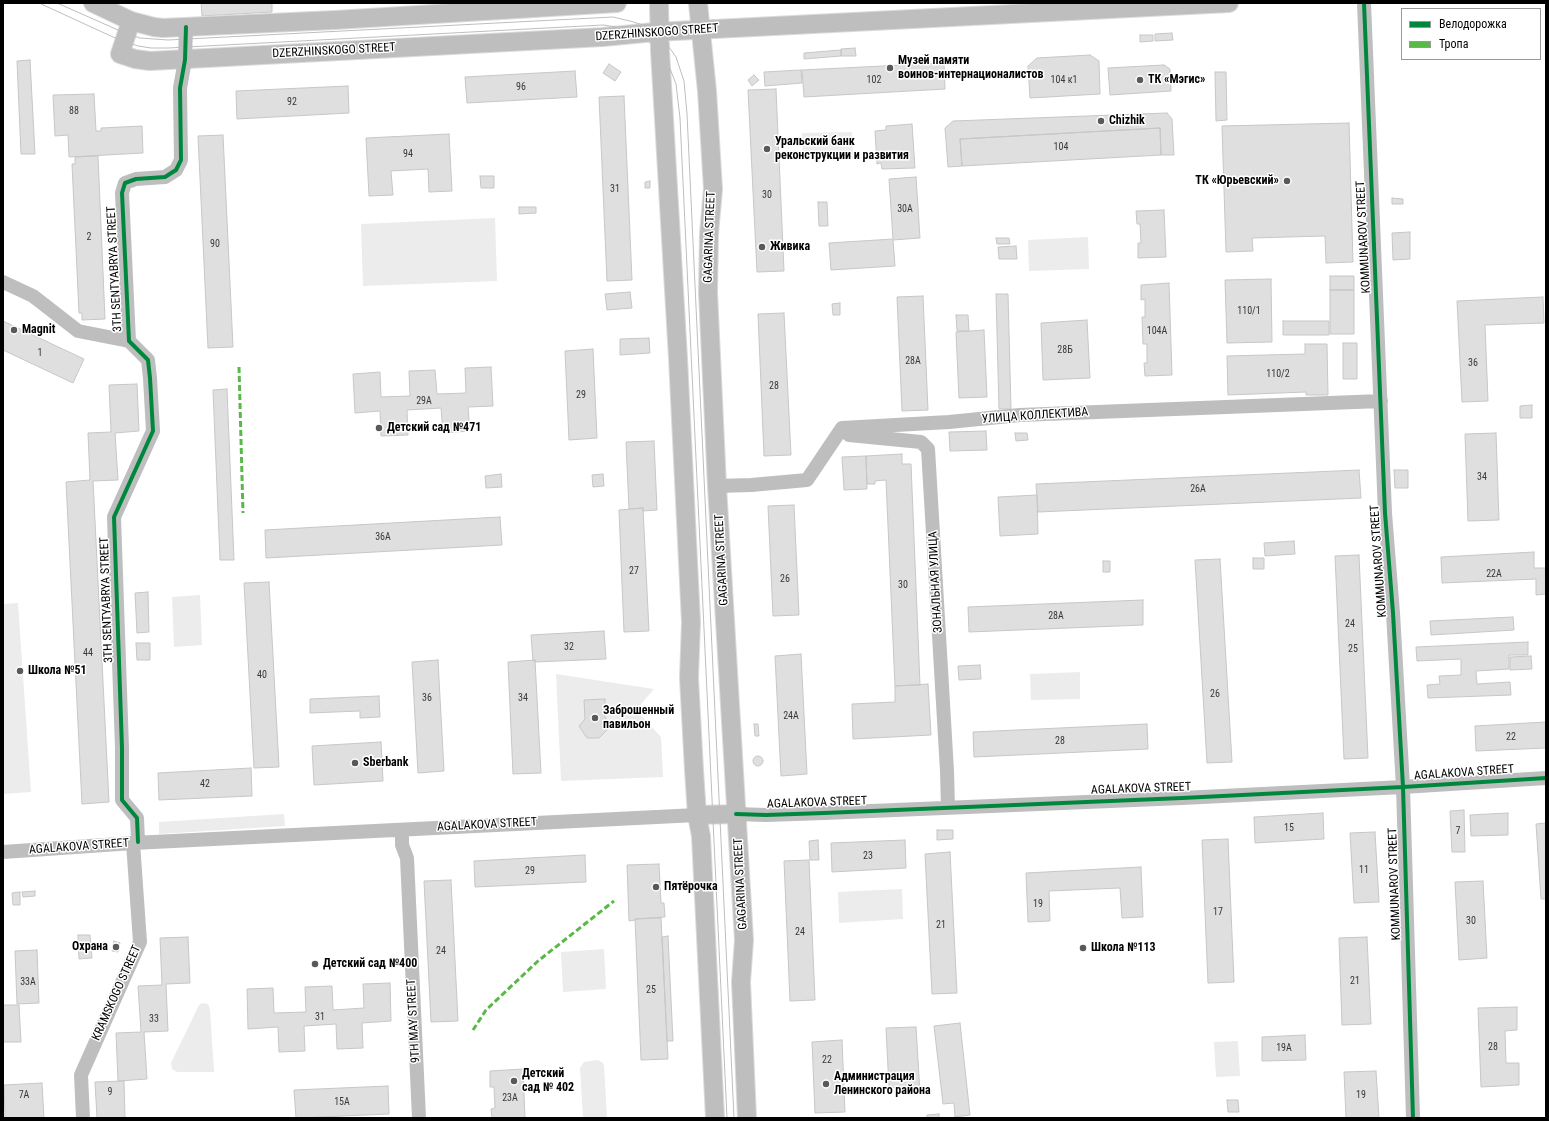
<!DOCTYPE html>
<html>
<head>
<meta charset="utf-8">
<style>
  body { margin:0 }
  #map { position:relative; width:1549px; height:1121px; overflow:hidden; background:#fff; font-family:"Roboto Condensed",sans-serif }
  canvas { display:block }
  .frame { position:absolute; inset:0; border:4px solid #000; pointer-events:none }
  .legend { position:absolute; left:1401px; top:8px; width:140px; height:52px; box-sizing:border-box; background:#fff; border:1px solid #999; margin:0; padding:5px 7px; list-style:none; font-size:12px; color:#000 }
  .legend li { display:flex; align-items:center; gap:8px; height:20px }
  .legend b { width:20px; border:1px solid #999 }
</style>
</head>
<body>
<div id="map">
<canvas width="1549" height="1121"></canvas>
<div class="frame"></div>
<ul class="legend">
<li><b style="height:5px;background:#00873e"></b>Велодорожка</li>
<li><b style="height:5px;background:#58b947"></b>Тропа</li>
</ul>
</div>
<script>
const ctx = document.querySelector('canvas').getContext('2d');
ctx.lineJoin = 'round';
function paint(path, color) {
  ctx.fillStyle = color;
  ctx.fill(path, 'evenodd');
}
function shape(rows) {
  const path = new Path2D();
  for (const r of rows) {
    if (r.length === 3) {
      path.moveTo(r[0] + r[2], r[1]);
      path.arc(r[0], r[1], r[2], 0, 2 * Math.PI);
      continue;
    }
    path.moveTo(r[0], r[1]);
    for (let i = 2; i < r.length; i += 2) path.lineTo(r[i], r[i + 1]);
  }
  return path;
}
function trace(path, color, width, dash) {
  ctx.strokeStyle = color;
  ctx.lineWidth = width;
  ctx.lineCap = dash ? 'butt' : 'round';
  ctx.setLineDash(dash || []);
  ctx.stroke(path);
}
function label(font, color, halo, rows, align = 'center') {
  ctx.font = font + ' "Roboto Condensed",sans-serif';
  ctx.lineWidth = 3;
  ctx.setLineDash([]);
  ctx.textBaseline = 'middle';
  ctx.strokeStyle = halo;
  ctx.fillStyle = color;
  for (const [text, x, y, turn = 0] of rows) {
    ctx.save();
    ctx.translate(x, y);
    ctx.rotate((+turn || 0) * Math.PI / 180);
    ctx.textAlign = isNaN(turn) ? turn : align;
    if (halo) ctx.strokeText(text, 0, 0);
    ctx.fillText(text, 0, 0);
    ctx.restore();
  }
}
const green = shape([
  [852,132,853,158,803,159,802,133],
  [495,218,497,281,363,286,361,224],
  [1088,237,1089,269,1029,271,1028,240],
  [200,595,202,645,174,647,172,597],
  [18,603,31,792,3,794,3,604],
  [1080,672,1080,699,1031,700,1030,674],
  [556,674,654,689,636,710,661,737,663,777,561,781],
  [284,814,285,826,159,834,159,822],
  [902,889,903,919,839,923,838,892],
  [604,949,606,989,563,992,561,952],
  [202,1003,208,1004,210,1009,214,1072,177,1072,172,1069,171,1063,199,1005],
  [1238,1041,1240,1076,1216,1077,1214,1042],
  [597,1060,602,1062,604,1065,607,1118,583,1118,580,1068,584,1062]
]);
const building = shape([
  [201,3,272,3,272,12,202,16,201,3],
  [1172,33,1173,40,1155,41,1155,34,1172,33],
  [1140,35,1153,35,1153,41,1140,42,1140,35],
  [855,48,856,56,841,56,841,49,855,48],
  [841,50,841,56,804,59,804,53,841,50],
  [1090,55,1099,61,1100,94,1030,98,1028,66,1037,58,1090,55],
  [30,60,35,154,21,154,17,61,30,60],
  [944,63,945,89,804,97,802,70,944,63],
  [609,64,621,72,615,81,603,73,609,64],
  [1164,65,1170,69,1171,91,1110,95,1108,68,1164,65],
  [801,70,802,83,765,86,764,72,801,70],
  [575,71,577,97,467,103,465,77,575,71],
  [1215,72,1226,72,1227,120,1216,121,1215,72],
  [754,75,759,80,752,86,748,80,754,75],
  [348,86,349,113,237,119,236,91,348,86],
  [776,89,784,271,757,272,748,90,776,89],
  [94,94,96,131,101,131,101,128,142,126,143,153,69,157,68,135,55,136,53,95,94,94],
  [624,96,632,280,607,281,599,97,624,96],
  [1167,113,1172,119,1174,155,1161,155,1160,128,960,139,962,166,948,167,945,128,953,121,1167,113],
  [1349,123,1353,262,1326,263,1325,236,1252,238,1253,251,1226,252,1222,126,1349,123],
  [912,124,915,168,882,169,881,163,877,164,875,131,886,130,886,126,912,124],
  [1160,128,1161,155,962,166,960,139,1160,128],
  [449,134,452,191,429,192,428,169,391,171,393,195,369,196,366,138,449,134],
  [223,135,233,347,208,348,198,136,223,135],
  [98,156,105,319,82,320,82,313,79,313,72,164,75,164,75,157,98,156],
  [480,176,494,176,494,188,481,188,480,176],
  [916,177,920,238,893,240,895,266,831,270,829,243,893,239,889,179,916,177],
  [650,181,650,188,645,188,645,182,650,181],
  [1392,198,1403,199,1403,204,1392,204,1392,198],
  [818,202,827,202,828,226,819,226,818,202],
  [519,207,536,207,536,213,519,214,519,207],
  [1164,210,1166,257,1138,258,1138,243,1141,243,1140,224,1137,224,1136,211,1164,210],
  [1410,232,1410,259,1393,260,1392,233,1410,232],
  [996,238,1009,238,1010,244,997,244,996,238],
  [1016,246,1017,259,999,259,998,247,1016,246],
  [1330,276,1354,276,1354,290,1330,290,1330,276],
  [1271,279,1272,342,1227,343,1225,280,1271,279],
  [1169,283,1172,375,1145,376,1144,363,1147,363,1147,344,1143,344,1142,317,1145,317,1145,299,1141,300,1141,285,1169,283],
  [1330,290,1354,290,1354,334,1330,334,1330,290],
  [630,292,632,308,607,310,605,294,630,292],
  [996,294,1008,294,1011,409,999,409,996,294],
  [923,296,928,410,902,411,897,297,923,296],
  [1543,297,1544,323,1485,325,1488,401,1462,402,1457,301,1543,297],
  [840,303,840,315,833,315,832,304,840,303],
  [784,313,791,455,764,456,758,314,784,313],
  [956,315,968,315,969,331,957,331,956,315],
  [1087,320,1090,378,1043,380,1041,323,1087,320],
  [3,321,84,359,73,383,3,350,3,321],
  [1283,321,1329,321,1329,335,1283,335,1283,321],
  [984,330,987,397,959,398,956,332,984,330],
  [649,338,650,353,620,355,620,339,649,338],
  [1343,343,1357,343,1357,379,1343,379,1343,343],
  [1305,344,1327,344,1328,395,1306,395,1306,392,1228,395,1227,356,1305,354,1305,344],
  [593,349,597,438,569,440,565,351,593,349],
  [491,367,493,406,468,407,470,431,443,433,441,408,407,410,408,435,381,436,380,411,355,413,353,374,380,372,381,397,410,396,409,371,435,370,437,394,466,393,465,368,491,367],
  [137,384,139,431,115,433,118,480,93,481,109,802,82,804,66,482,90,480,88,433,111,432,109,385,137,384],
  [227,389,234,560,220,560,213,390,227,389],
  [1532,405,1532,418,1520,418,1520,406,1532,405],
  [986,431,987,450,950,451,949,432,986,431],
  [1015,433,1027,433,1028,440,1016,441,1015,433],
  [1496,433,1499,520,1468,521,1465,434,1496,433],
  [654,441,657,510,643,511,643,508,629,509,626,442,654,441],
  [902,454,902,464,911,464,920,685,895,686,886,480,875,481,875,484,867,484,866,456,902,454],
  [866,456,867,489,844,490,842,457,866,456],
  [1359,470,1361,498,1038,512,1036,484,1359,470],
  [1394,470,1408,470,1408,488,1395,488,1394,470],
  [501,474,502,487,486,488,485,476,501,474],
  [603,474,604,486,593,487,592,475,603,474],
  [1037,495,1038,534,1000,536,998,497,1037,495],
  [794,505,799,615,773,616,768,506,794,505],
  [643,508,649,631,624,632,619,510,643,508],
  [500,517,502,545,266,558,265,530,500,517],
  [1294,541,1295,554,1265,556,1264,543,1294,541],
  [1534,552,1534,568,1546,568,1546,594,1536,595,1536,579,1442,583,1441,557,1534,552],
  [1359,555,1368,758,1344,759,1335,556,1359,555],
  [1253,558,1264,558,1264,569,1253,569,1253,558],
  [1220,559,1232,762,1207,763,1195,560,1220,559],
  [1103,561,1110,561,1110,572,1103,572,1103,561],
  [269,582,279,767,254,768,244,583,269,582],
  [148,592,149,632,137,633,135,593,148,592],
  [1143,600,1143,625,969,632,968,607,1143,600],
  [1513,617,1514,630,1431,635,1430,621,1513,617],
  [604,631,606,659,535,662,535,660,533,661,531,635,604,631],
  [1528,642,1528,655,1509,655,1509,669,1476,671,1477,684,1510,682,1511,695,1428,698,1427,685,1440,684,1439,676,1461,675,1461,659,1417,661,1416,647,1528,642],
  [136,643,150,643,150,660,137,660,136,643],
  [801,654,807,774,781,776,775,656,801,654],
  [1531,656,1532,669,1510,670,1510,657,1531,656],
  [438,660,444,771,418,773,412,662,438,660],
  [535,660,541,773,513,774,508,662,535,660],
  [980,665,981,679,959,680,958,666,980,665],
  [928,684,931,735,853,739,852,704,895,702,895,686,928,684],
  [379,696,380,717,360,718,360,711,310,713,310,699,379,696],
  [605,699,605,717,610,727,599,738,587,738,579,726,585,719,584,700,605,699],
  [1546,722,1546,748,1476,751,1475,726,1546,722],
  [754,724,758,724,759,736,755,736,754,724],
  [1147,724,1148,749,974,757,973,732,1147,724],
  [381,742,383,781,314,785,312,746,381,742],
  [758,761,5],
  [251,768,252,796,159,800,158,773,251,768],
  [1464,810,1465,852,1452,852,1450,811,1464,810],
  [1323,813,1324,839,1255,843,1254,817,1323,813],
  [1508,813,1508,835,1471,836,1470,815,1508,813],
  [1546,823,1546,899,1541,899,1536,824,1546,823],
  [937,830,953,830,953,839,937,840,937,830],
  [1375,832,1379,902,1354,903,1350,833,1375,832],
  [1228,839,1234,982,1208,983,1202,840,1228,839],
  [818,840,819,860,810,860,809,841,818,840],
  [905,840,906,868,832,872,831,843,905,840],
  [950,852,957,993,932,994,925,854,950,852],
  [585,855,586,882,475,887,474,861,585,855],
  [809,860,815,1000,790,1001,784,861,809,860],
  [659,864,661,903,664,903,665,917,635,919,635,920,629,921,627,865,659,864],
  [1141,867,1143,917,1122,918,1120,888,1049,891,1050,921,1028,922,1026,873,1141,867],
  [451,880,458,1021,431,1022,424,881,451,880],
  [1483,881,1487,958,1459,960,1455,882,1483,881],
  [35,891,35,896,23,897,22,892,35,891],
  [20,892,20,905,13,905,12,893,20,892],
  [661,918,668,1059,641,1060,635,919,661,918],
  [78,935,90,935,92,958,79,959,78,935],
  [668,936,673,1041,667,1041,662,937,668,936],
  [188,937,190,983,166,984,168,1031,144,1032,147,1079,118,1081,116,1033,141,1032,138,986,162,985,160,938,188,937],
  [1367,937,1371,1024,1342,1025,1339,938,1367,937],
  [114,941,120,943,118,952,112,951,114,941],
  [37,950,39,1003,17,1004,15,951,37,950],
  [390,983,391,1021,362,1023,363,1048,337,1049,336,1024,304,1026,305,1051,279,1052,278,1027,248,1029,247,989,273,988,274,1013,306,1012,305,987,332,986,333,1010,364,1008,363,984,390,983],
  [3,1005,19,1005,21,1042,3,1042,3,1005],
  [1517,1007,1517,1030,1505,1031,1506,1063,1519,1063,1519,1085,1481,1087,1478,1008,1517,1007],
  [960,1023,970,1115,955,1117,954,1103,943,1104,934,1026,960,1023],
  [916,1027,920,1093,907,1094,907,1087,889,1088,886,1028,916,1027],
  [1305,1035,1306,1060,1262,1061,1262,1037,1305,1035],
  [842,1040,845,1112,815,1113,812,1042,842,1040],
  [523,1069,525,1118,492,1118,491,1109,495,1108,494,1087,490,1087,490,1071,523,1069],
  [1376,1071,1379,1118,1346,1118,1344,1072,1376,1071],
  [124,1081,125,1118,97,1118,95,1082,124,1081],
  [42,1083,44,1118,5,1118,4,1085,42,1083],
  [388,1086,389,1114,296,1118,294,1090,388,1086],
  [1227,1100,1238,1100,1239,1112,1228,1112,1227,1100],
  [939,1114,939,1118,927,1118,927,1115,939,1114]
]);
const minor = shape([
  [1364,3,1385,513,1393,613,1403,787,1413,1118],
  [3,282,33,296,78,331,129,341],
  [849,435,921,442,928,449,947,771,948,808],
  [717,486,751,485,807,480,842,428,949,422,1020,415,1381,401],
  [736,814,766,815,824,813,1182,798,1403,787,1546,778],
  [402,830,402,845,407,858,419,1118],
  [138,842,137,818,122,800,122,748,114,517,153,431,150,378,148,360,129,341,122,193,125,183,136,179,165,177,176,170,181,160,180,88,185,60,186,27],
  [3,852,133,843,697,815],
  [83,1118,81,1075,140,942,133,843]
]);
const major = shape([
  [93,3,131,21,154,27,163,28,335,20,617,3],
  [659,3,660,51,678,358,691,622,689,678,694,770,697,815,701,836,715,1118],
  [698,3,707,91,713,189,709,234,708,292,717,486,744,940,741,982,747,1118],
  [131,21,120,54,135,59,150,61,603,37,655,32,1229,3],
  [697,815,736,814]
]);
const tram = shape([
  [39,3,113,37,138,46,151,48,168,48,603,25,624,28,638,34,655,46,664,57,669,66,676,84,680,118,727,1118],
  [57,3,127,34,140,38,168,40,613,17,630,21,643,25,655,32,666,43,676,57,684,81,687,114,734,1118]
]);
const quiet = shape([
  [239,367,243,513],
  [473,1030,486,1010,538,961,614,901]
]);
const cycleway = shape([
  [1364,3,1385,513,1393,613,1403,787,1413,1118],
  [736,814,766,815,824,813,1182,798,1403,787,1546,778],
  [138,842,137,818,122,800,122,748,114,517,153,431,150,378,148,360,129,341,122,193,125,183,136,179,165,177,176,170,181,160,180,88,185,60,186,27]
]);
const markers = [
  [890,68,4,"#595959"],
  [1140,80,4,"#595959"],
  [1101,121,4,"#595959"],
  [767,149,4,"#595959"],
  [1287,181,4,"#595959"],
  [762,247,4,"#595959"],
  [14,330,4,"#595959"],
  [379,428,4,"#595959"],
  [20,671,4,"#595959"],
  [595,718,4,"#595959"],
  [355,763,4,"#595959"],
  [656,887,4,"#595959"],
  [116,947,4,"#595959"],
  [1083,948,4,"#595959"],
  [315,964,4,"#595959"],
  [514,1081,4,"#595959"],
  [826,1084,4,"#595959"]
];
const numberNames = [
  ["102",874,80],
  ["104 к1",1064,80],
  ["96",521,87],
  ["92",292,102],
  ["88",74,111],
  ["104",1061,147],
  ["94",408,154],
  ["31",615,189],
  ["30",767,195],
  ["30А",905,209],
  ["2",89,237],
  ["90",215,244],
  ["110/1",1249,311],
  ["104А",1157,331],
  ["28Б",1065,350],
  ["1",40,353],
  ["28А",913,361],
  ["36",1473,363],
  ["110/2",1278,374],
  ["28",774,386],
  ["29",581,395],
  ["29А",424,401],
  ["34",1482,477],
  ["26А",1198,489],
  ["36А",383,537],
  ["27",634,571],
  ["22А",1494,574],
  ["26",785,579],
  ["30",903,585],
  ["28А",1056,616],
  ["24",1350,624],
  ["32",569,647],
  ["25",1353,649],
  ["44",88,653],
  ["40",262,675],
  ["26",1215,694],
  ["36",427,698],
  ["34",523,698],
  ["24А",791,716],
  ["22",1511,737],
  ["28",1060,741],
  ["42",205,784],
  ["15",1289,828],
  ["7",1458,831],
  ["23",868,856],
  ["11",1364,870],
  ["29",530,871],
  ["19",1038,904],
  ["17",1218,912],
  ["30",1471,921],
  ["21",941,925],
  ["24",800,932],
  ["24",441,951],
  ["21",1355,981],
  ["33А",28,982],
  ["25",651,990],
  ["31",320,1017],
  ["33",154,1019],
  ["28",1493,1047],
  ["19А",1284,1048],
  ["22",827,1060],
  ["9",110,1092],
  ["7А",24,1095],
  ["19",1361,1095],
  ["23А",510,1098],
  ["15А",342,1102]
];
const streetNames = [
  ["DZERZHINSKOGO STREET",657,33,-4],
  ["DZERZHINSKOGO STREET",334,51,-3],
  ["GAGARINA STREET",710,237,-88],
  ["KOMMUNAROV STREET",1364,237,-93],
  ["3TH SENTYABRYA STREET",115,269,-93],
  ["УЛИЦА КОЛЛЕКТИВА",1035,416,-4],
  ["GAGARINA STREET",722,560,-93],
  ["KOMMUNAROV STREET",1379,561,-94],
  ["ЗОНАЛЬНАЯ УЛИЦА",936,582,-93],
  ["3TH SENTYABRYA STREET",107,600,-92],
  ["AGALAKOVA STREET",1464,773,-4],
  ["AGALAKOVA STREET",1141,789,-2],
  ["AGALAKOVA STREET",817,803,-2],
  ["AGALAKOVA STREET",487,825,-3],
  ["AGALAKOVA STREET",79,847,-4],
  ["GAGARINA STREET",741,884,-93],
  ["KOMMUNAROV STREET",1395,884,-92],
  ["KRAMSKOGO STREET",117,993,-66],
  ["9TH MAY STREET",414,1021,-93]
];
const poiNames = [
  ["Музей памяти",898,61],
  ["воинов-интернационалистов",898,75],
  ["ТК «Мэгис»",1148,80],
  ["Chizhik",1109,121],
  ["Уральский банк",775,142],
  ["реконструкции и развития",775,156],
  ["ТК «Юрьевский»",1279,181,"right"],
  ["Живика",770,247],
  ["Magnit",22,330],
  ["Детский сад №471",387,428],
  ["Школа №51",28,671],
  ["Заброшенный",603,711],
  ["павильон",603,725],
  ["Sberbank",363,763],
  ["Пятёрочка",664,887],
  ["Охрана",108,947,"right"],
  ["Школа №113",1091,948],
  ["Детский сад №400",323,964],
  ["Детский",522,1074],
  ["сад № 402",522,1088],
  ["Администрация",834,1077],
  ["Ленинского района",834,1091]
];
paint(green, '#ececec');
paint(building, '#dfdfdf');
trace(building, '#c7c7c7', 1);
trace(major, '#dbdbdb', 20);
trace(minor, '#bebebe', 14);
trace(major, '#bebebe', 18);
trace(tram, '#bebebe', 1);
trace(quiet, '#58b947', 3, [6, 3]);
trace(cycleway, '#00873e', 4);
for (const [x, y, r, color] of markers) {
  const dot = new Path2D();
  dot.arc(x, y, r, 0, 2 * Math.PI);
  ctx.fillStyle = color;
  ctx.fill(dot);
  trace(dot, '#fff', 1.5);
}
label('10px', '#383838', null, numberNames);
label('12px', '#000', '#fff', streetNames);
label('bold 12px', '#000', '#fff', poiNames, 'left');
</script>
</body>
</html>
